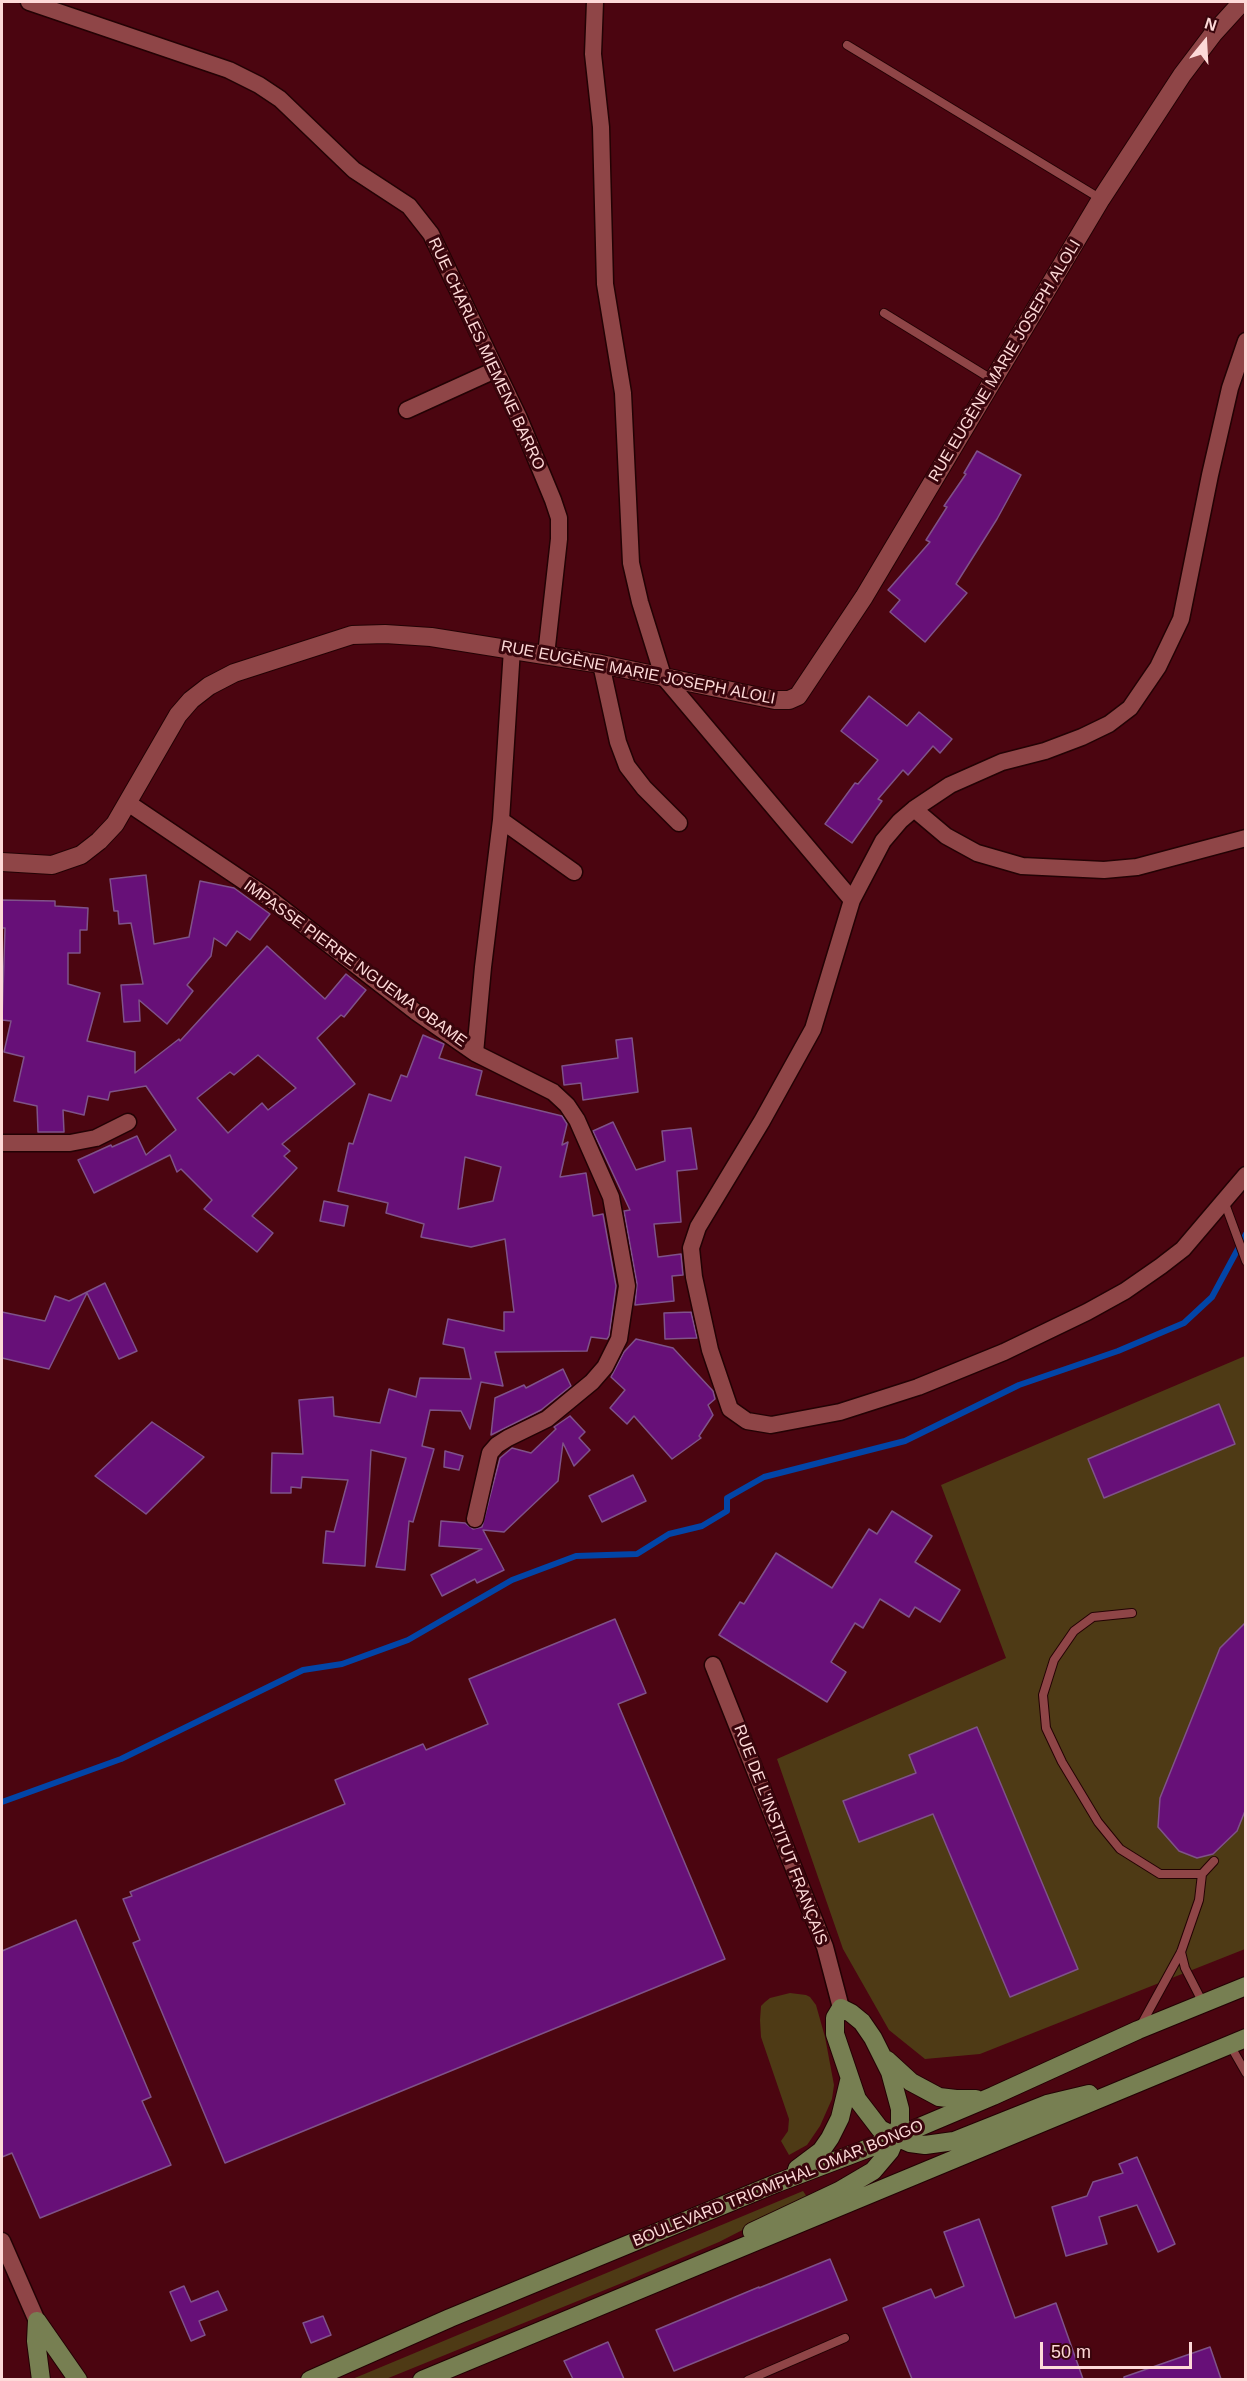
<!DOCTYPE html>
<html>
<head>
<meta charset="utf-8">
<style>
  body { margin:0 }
  #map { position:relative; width:1247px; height:2381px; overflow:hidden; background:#4b0510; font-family:Arial,sans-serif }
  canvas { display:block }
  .frame { position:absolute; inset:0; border:3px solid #fdd9d8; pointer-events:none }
  .north { position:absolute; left:1175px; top:12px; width:60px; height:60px; -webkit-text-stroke:4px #39050c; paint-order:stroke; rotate:18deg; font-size:16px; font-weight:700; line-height:24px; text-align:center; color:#fdd9d8 }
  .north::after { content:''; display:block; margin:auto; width:21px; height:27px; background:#fdd9d8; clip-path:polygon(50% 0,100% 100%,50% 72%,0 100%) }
  .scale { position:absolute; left:1040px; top:2342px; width:152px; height:27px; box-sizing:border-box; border:3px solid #fdd9d8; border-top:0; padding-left:8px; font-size:18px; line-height:21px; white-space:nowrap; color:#fdd9d8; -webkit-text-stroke:4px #39050c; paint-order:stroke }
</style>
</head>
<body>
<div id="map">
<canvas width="1247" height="2381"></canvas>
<div class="frame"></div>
<div class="north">N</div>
<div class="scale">50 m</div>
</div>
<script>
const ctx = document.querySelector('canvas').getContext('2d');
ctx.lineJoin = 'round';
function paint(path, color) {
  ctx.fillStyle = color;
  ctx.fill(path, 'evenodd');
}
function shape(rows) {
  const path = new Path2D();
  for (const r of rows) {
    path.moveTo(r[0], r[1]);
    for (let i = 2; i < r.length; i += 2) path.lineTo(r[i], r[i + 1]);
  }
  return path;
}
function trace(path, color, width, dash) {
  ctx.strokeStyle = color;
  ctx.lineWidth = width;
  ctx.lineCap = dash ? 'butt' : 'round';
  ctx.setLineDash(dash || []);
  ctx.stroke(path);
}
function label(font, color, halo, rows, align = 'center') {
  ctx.font = font + ' Arial,sans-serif';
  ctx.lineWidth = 6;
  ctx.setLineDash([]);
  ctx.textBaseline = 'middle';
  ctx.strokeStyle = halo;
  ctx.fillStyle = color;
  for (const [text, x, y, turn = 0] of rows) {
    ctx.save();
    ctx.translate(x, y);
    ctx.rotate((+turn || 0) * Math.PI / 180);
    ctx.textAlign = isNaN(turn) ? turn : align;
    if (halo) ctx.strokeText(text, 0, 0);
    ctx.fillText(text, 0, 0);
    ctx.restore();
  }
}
const green = shape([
  [1245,1356,1245,1949,980,2054,925,2059,889,2030,843,1949,777,1759,1006,1658,941,1485],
  [790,1993,806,1995,810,1997,816,2005,825,2037,834,2085,832,2099,820,2126,807,2145,789,2155,781,2141,788,2131,789,2119,761,2037,760,2020,761,2006,765,2002,770,1998],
  [803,2191,807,2197,719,2242,622,2283,386,2379,350,2380]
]);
const stream = shape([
  [2,1802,121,1759,303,1670,342,1664,408,1640,512,1580,576,1556,637,1554,669,1534,702,1526,727,1511,727,1498,764,1477,905,1441,1019,1385,1118,1351,1184,1323,1212,1297,1246,1234]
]);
const building = shape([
  [977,451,1021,475,997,519,956,584,967,593,925,642,890,612,900,600,888,590,930,542,926,540,947,507,944,506,966,474,964,473,977,451],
  [869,696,907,726,919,712,952,739,940,753,933,746,908,775,903,770,878,799,882,801,852,843,825,824,855,783,858,784,878,760,841,731,869,696],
  [146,875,154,944,189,937,200,881,234,888,270,914,250,940,237,931,226,946,214,938,211,956,187,985,193,991,167,1024,139,1000,140,1021,124,1022,121,985,143,984,131,923,119,924,118,911,114,911,110,879,146,875],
  [2,900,55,901,55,906,88,908,87,930,80,930,80,953,68,953,68,984,100,993,87,1041,135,1052,135,1073,179,1039,180,1041,267,946,325,999,346,974,366,990,344,1017,341,1015,317,1038,355,1084,282,1144,290,1151,284,1156,297,1168,252,1216,273,1233,257,1252,204,1209,212,1200,181,1169,177,1172,170,1155,94,1193,78,1160,111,1145,112,1147,137,1136,146,1155,176,1130,146,1086,110,1092,108,1100,88,1096,84,1115,63,1110,64,1132,38,1132,37,1106,14,1101,24,1057,4,1052,11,1021,2,1020,5,928,2,928,2,900],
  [258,1055,296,1088,268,1110,262,1103,228,1133,197,1098,230,1072,234,1075,258,1055],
  [423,1035,444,1044,439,1058,482,1071,476,1095,562,1116,567,1124,562,1145,568,1142,560,1177,586,1173,593,1216,603,1214,616,1286,609,1336,607,1339,591,1337,587,1351,495,1352,503,1386,481,1382,470,1429,461,1411,430,1410,422,1446,434,1449,413,1522,409,1521,405,1570,376,1567,406,1458,371,1450,365,1566,323,1563,326,1531,334,1532,348,1480,302,1477,301,1488,291,1487,291,1493,271,1493,272,1453,303,1454,299,1400,333,1397,334,1416,380,1423,389,1389,416,1397,420,1378,471,1379,464,1348,443,1344,448,1319,504,1331,504,1312,514,1312,505,1239,471,1247,421,1237,424,1224,386,1213,388,1203,338,1191,349,1143,353,1144,369,1094,391,1101,401,1075,407,1077,423,1035],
  [465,1157,501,1167,493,1201,458,1209,465,1157],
  [632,1038,638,1092,583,1100,581,1083,564,1085,562,1066,618,1058,616,1040,632,1038],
  [613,1122,636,1170,665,1161,662,1131,691,1128,697,1169,677,1171,681,1222,654,1224,658,1257,681,1254,683,1275,672,1276,674,1301,635,1305,637,1284,624,1211,630,1210,593,1131,613,1122],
  [324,1201,348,1206,344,1226,320,1221,324,1201],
  [105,1283,137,1351,119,1359,87,1293,49,1369,2,1358,2,1312,45,1321,55,1296,69,1301,105,1283],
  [691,1312,697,1338,665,1339,664,1313,691,1312],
  [636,1339,673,1348,713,1391,715,1399,708,1405,713,1415,699,1436,701,1438,672,1459,634,1416,627,1424,610,1408,625,1390,611,1377,624,1352,636,1339],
  [563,1369,571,1386,541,1410,491,1435,495,1398,524,1385,526,1388,563,1369],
  [1219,1404,1235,1444,1104,1498,1088,1459,1219,1404],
  [570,1416,585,1432,579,1438,590,1450,574,1466,563,1443,558,1481,504,1532,483,1530,504,1570,477,1583,475,1579,442,1596,431,1575,482,1549,439,1546,441,1521,465,1523,473,1529,482,1527,500,1458,512,1448,531,1453,556,1429,554,1427,570,1416],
  [152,1422,204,1457,146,1514,95,1476,152,1422],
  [445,1451,463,1456,459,1470,444,1467,445,1451],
  [633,1475,646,1501,602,1522,589,1496,633,1475],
  [892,1511,932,1536,915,1562,960,1590,940,1622,915,1607,909,1617,880,1599,863,1628,855,1623,831,1662,846,1672,827,1702,719,1635,740,1602,744,1604,776,1553,832,1588,869,1529,877,1534,892,1511],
  [615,1619,646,1693,618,1704,725,1959,225,2163,133,1943,140,1940,123,1899,132,1896,130,1892,345,1804,335,1780,423,1744,426,1750,488,1724,469,1679,615,1619],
  [1245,1623,1245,1811,1237,1831,1213,1854,1197,1858,1179,1851,1158,1827,1160,1798,1220,1648,1245,1623],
  [977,1727,1078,1969,1010,1997,933,1814,859,1842,843,1801,916,1773,909,1755,977,1727],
  [76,1920,151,2097,142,2101,171,2165,40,2218,12,2153,2,2157,2,1951,76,1920],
  [1137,2157,1175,2244,1158,2252,1137,2205,1099,2217,1107,2244,1066,2256,1052,2207,1087,2196,1093,2182,1123,2173,1119,2164,1137,2157],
  [979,2219,1015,2318,1056,2303,1083,2379,912,2379,883,2308,931,2289,935,2298,964,2286,944,2232,979,2219],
  [830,2259,847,2300,674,2371,656,2330,759,2287,759,2288,830,2259],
  [184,2286,191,2302,218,2291,227,2310,199,2321,205,2335,191,2341,170,2292,184,2286],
  [323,2316,331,2335,311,2343,303,2323,323,2316],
  [608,2342,624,2379,573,2379,564,2361,608,2342],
  [1210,2347,1221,2379,1124,2379,1124,2377,1210,2347]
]);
const lane = shape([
  [847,45,1101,199],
  [884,313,993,380],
  [1224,1201,1246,1261],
  [1132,1613,1093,1617,1074,1631,1054,1660,1043,1695,1046,1728,1062,1762,1098,1822,1120,1849,1160,1874,1202,1874],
  [1181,1952,1185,1968,1203,2003],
  [1141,2025,1181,1952,1199,1900,1202,1874,1214,1861],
  [1230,2045,1246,2073],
  [748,2380,845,2338]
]);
const street = shape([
  [29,2,229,70,259,85,280,99,354,170,409,206,431,234,519,418,553,500,559,518,559,539,546,655],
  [595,2,593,54,601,127,605,284,623,393,631,563,640,602,663,676,852,900],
  [1246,341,1230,388,1210,475,1181,619,1158,667,1130,708,1109,724,1082,737,1045,751,1002,762,950,785,914,809,900,821,883,841,852,900,813,1029,762,1121,698,1227,691,1248,694,1277,710,1350,730,1409,747,1421,771,1425,840,1412,918,1387,1004,1352,1087,1312,1125,1291,1161,1266,1183,1249,1246,1175],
  [407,410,495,370],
  [601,664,618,742,627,766,644,788,679,823],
  [128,803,269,898,416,1012,475,1053,553,1092,567,1105,577,1120,611,1197,627,1286,619,1339,605,1367,592,1382,547,1419,508,1438,497,1445,490,1453,475,1519],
  [914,809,946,836,977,853,1022,866,1104,870,1137,867,1246,838],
  [501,820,574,872],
  [475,1053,483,967,501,820,512,649],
  [2,1143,70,1143,96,1138,128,1122],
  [713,1665,825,1947,841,2008],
  [2,2241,37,2321]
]);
const secondary = shape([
  [2,862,52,865,81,855,99,841,115,824,178,715,191,700,209,686,234,673,352,635,385,634,431,637,601,664,775,700,789,700,798,696,864,597,1101,199,1182,75,1213,34,1242,2]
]);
const primary = shape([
  [887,2060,911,2082,939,2097,956,2099,976,2099],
  [797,2169,821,2151,830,2138,840,2118,849,2081],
  [752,2232,839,2191,873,2171,890,2151,896,2137,900,2124,900,2109,890,2072,873,2038,862,2022,851,2013,841,2008,835,2018,835,2034,857,2099,880,2129,896,2137,910,2143,925,2145,954,2141,1047,2104,1089,2094],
  [37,2321,78,2380],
  [37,2321,36,2341,41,2380],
  [310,2380,450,2318,777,2183,877,2145,993,2096,1138,2030,1246,1986],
  [422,2380,1246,2038]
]);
const streetNames = [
  ["RUE CHARLES MIEMENE BARRO",486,354,65],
  ["RUE EUGÈNE MARIE JOSEPH ALOLI",1005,361,-59],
  ["RUE EUGÈNE MARIE JOSEPH ALOLI",638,673,11],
  ["IMPASSE PIERRE NGUEMA OBAME",355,964,36],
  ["RUE DE L'INSTITUT FRANÇAIS",780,1835,69],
  ["BOULEVARD TRIOMPHAL OMAR BONGO",778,2184,-22]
];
paint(green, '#4e3a15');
trace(stream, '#0245a7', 6);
paint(building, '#671078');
trace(building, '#7f5289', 1.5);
trace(lane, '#230204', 10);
trace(street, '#230204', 19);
trace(secondary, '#230204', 20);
trace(primary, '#230204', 20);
trace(lane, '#8f4547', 8);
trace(street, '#8f4547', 16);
trace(secondary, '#8f4547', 18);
trace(primary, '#777f52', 18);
label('16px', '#fdd9d8', '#39050c', streetNames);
</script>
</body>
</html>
